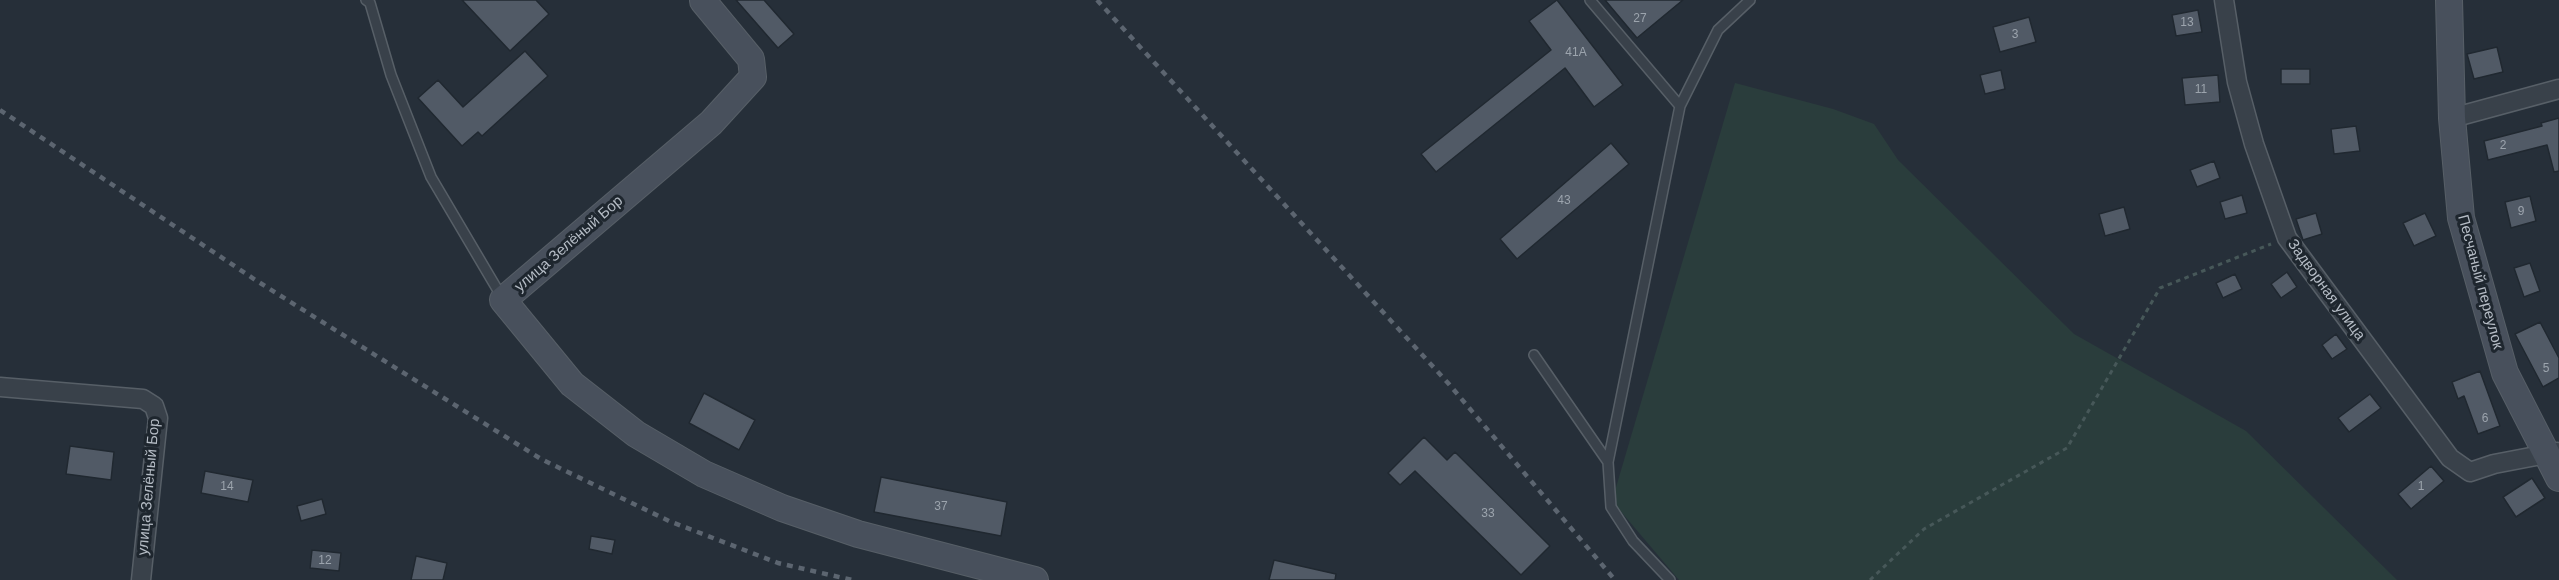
<!DOCTYPE html>
<html>
<head>
<meta charset="utf-8">
<style>
  body { margin:0 }
  canvas { display:block; background:#262f39 }
</style>
</head>
<body>
<canvas width="2559" height="580"></canvas>
<script>
const ctx = document.querySelector('canvas').getContext('2d');
ctx.lineJoin = 'round';
function paint(path, color) {
  ctx.fillStyle = color;
  ctx.fill(path, 'evenodd');
}
function shape(rows) {
  const path = new Path2D();
  for (const r of rows) {
    path.moveTo(r[0], r[1]);
    for (let i = 2; i < r.length; i += 2) path.lineTo(r[i], r[i + 1]);
  }
  return path;
}
function trace(path, color, width, dash) {
  ctx.strokeStyle = color;
  ctx.lineWidth = width;
  ctx.lineCap = dash ? 'butt' : 'round';
  ctx.setLineDash(dash || []);
  ctx.stroke(path);
}
function label(font, color, halo, rows, align = 'center') {
  ctx.font = font + ' Arial,sans-serif';
  ctx.lineWidth = 6;
  ctx.setLineDash([]);
  ctx.textBaseline = 'middle';
  ctx.strokeStyle = halo;
  ctx.fillStyle = color;
  for (const [text, x, y, turn = 0] of rows) {
    ctx.save();
    ctx.translate(x, y);
    ctx.rotate((+turn || 0) * Math.PI / 180);
    ctx.textAlign = isNaN(turn) ? turn : align;
    if (halo) ctx.strokeText(text, 0, 0);
    ctx.fillText(text, 0, 0);
    ctx.restore();
  }
}
const green = shape([
  [1735,83,1833,109,1874,124,1898,160,2074,334,2246,431,2397,580,1679,580,1612,501]
]);
const building = shape([
  [462,0,536,0,549,14,510,51,462,0],
  [736,0,764,0,794,34,778,48,736,0],
  [1557,0,1623,85,1594,107,1565,68,1436,172,1421,154,1551,50,1529,21,1557,0],
  [1605,0,1683,0,1637,38,1605,0],
  [2198,10,2202,32,2176,36,2172,15,2198,10],
  [2029,17,2036,42,2000,52,1993,27,2029,17],
  [2497,47,2503,72,2474,79,2467,54,2497,47],
  [525,51,548,76,482,136,478,132,462,146,418,98,438,80,463,107,525,51],
  [2281,69,2310,69,2310,84,2281,84,2281,69],
  [2001,70,2005,89,1985,94,1980,75,2001,70],
  [2218,75,2220,102,2185,105,2182,78,2218,75],
  [2559,118,2559,171,2554,172,2547,145,2488,160,2484,141,2542,126,2541,123,2559,118],
  [2356,126,2360,151,2334,154,2331,129,2356,126],
  [1611,143,1629,164,1517,259,1500,239,1611,143],
  [2214,161,2220,178,2197,187,2190,170,2214,161],
  [2242,195,2247,213,2225,219,2220,202,2242,195],
  [2530,196,2536,221,2511,228,2505,202,2530,196],
  [2124,207,2130,229,2105,236,2099,214,2124,207],
  [2316,213,2322,234,2303,240,2296,219,2316,213],
  [2425,213,2436,236,2414,246,2403,223,2425,213],
  [2530,263,2540,291,2524,297,2514,268,2530,263],
  [2287,272,2297,287,2281,298,2271,284,2287,272],
  [2235,274,2242,289,2223,298,2216,283,2235,274],
  [2540,322,2559,358,2559,378,2543,387,2515,334,2540,322],
  [2336,334,2347,349,2332,359,2322,345,2336,334],
  [2480,371,2500,426,2478,434,2464,396,2458,399,2452,382,2480,371],
  [704,393,755,420,739,450,689,423,704,393],
  [2370,394,2381,408,2349,432,2338,418,2370,394],
  [1424,437,1447,460,1455,452,1550,546,1521,575,1415,471,1400,485,1388,473,1424,437],
  [70,446,114,452,111,480,66,474,70,446],
  [2431,466,2444,481,2411,509,2398,494,2431,466],
  [205,471,253,480,248,502,201,493,205,471],
  [881,477,1007,502,1001,536,874,512,881,477],
  [2532,478,2545,498,2516,517,2503,497,2532,478],
  [322,499,326,514,301,521,297,506,322,499],
  [591,536,615,540,612,554,589,549,591,536],
  [312,550,341,553,339,571,310,568,312,550],
  [416,556,447,563,443,580,411,580,416,556],
  [1274,560,1336,574,1335,580,1269,580,1274,560]
]);
const path = shape([
  [1870,580,1924,529,2067,448,2160,288,2271,244]
]);
const lane = shape([
  [366,0,370,3,391,75,431,177,503,299],
  [1590,0,1680,106],
  [1534,355,1608,462],
  [1670,580,1633,541,1611,507,1608,462,1680,106,1718,30,1750,0]
]);
const street = shape([
  [2224,0,2237,82,2254,144,2287,238,2450,458,2470,472,2494,464,2557,452],
  [2452,118,2559,89],
  [0,387,143,399,154,406,158,418,141,580]
]);
const secondary = shape([
  [2449,0,2452,118,2461,218,2505,373,2559,478],
  [703,1,751,59,753,77,711,123,503,300,572,384,636,434,704,474,782,508,858,534,1035,580]
]);
const rail = shape([
  [1097,0,1448,383,1615,580],
  [0,110,257,281,541,459,669,521,778,563,852,580]
]);
const numberNames = [
  ["27",1640,19],
  ["13",2187,23],
  ["3",2015,35],
  ["41А",1576,53],
  ["11",2201,90],
  ["2",2503,146],
  ["43",1564,201],
  ["9",2521,212],
  ["5",2546,369],
  ["6",2485,419],
  ["14",227,487],
  ["1",2421,487],
  ["37",941,507],
  ["33",1488,514],
  ["12",325,561]
];
const streetNames = [
  ["улица Зелёный Бор",569,244,-41],
  ["Песчаный переулок",2480,282,75],
  ["Задворная улица",2326,290,54],
  ["улица Зелёный Бор",149,487,-85]
];
paint(green, '#2a3d3c');
paint(building, '#515a66');
trace(building, '#202830', 1.5);
trace(lane, '#575f67', 12);
trace(street, '#575f67', 21);
trace(secondary, '#575f67', 28);
trace(path, '#475859', 3, [4.5, 4.5]);
trace(lane, '#39414a', 9);
trace(street, '#39414a', 18);
trace(secondary, '#48505c', 26);
trace(rail, '#5c6570', 4.5, [6, 6]);
label('12px', '#9ca4ad', null, numberNames);
label('15px', '#b5bcc5', '#1e262e', streetNames);
</script>
</body>
</html>
